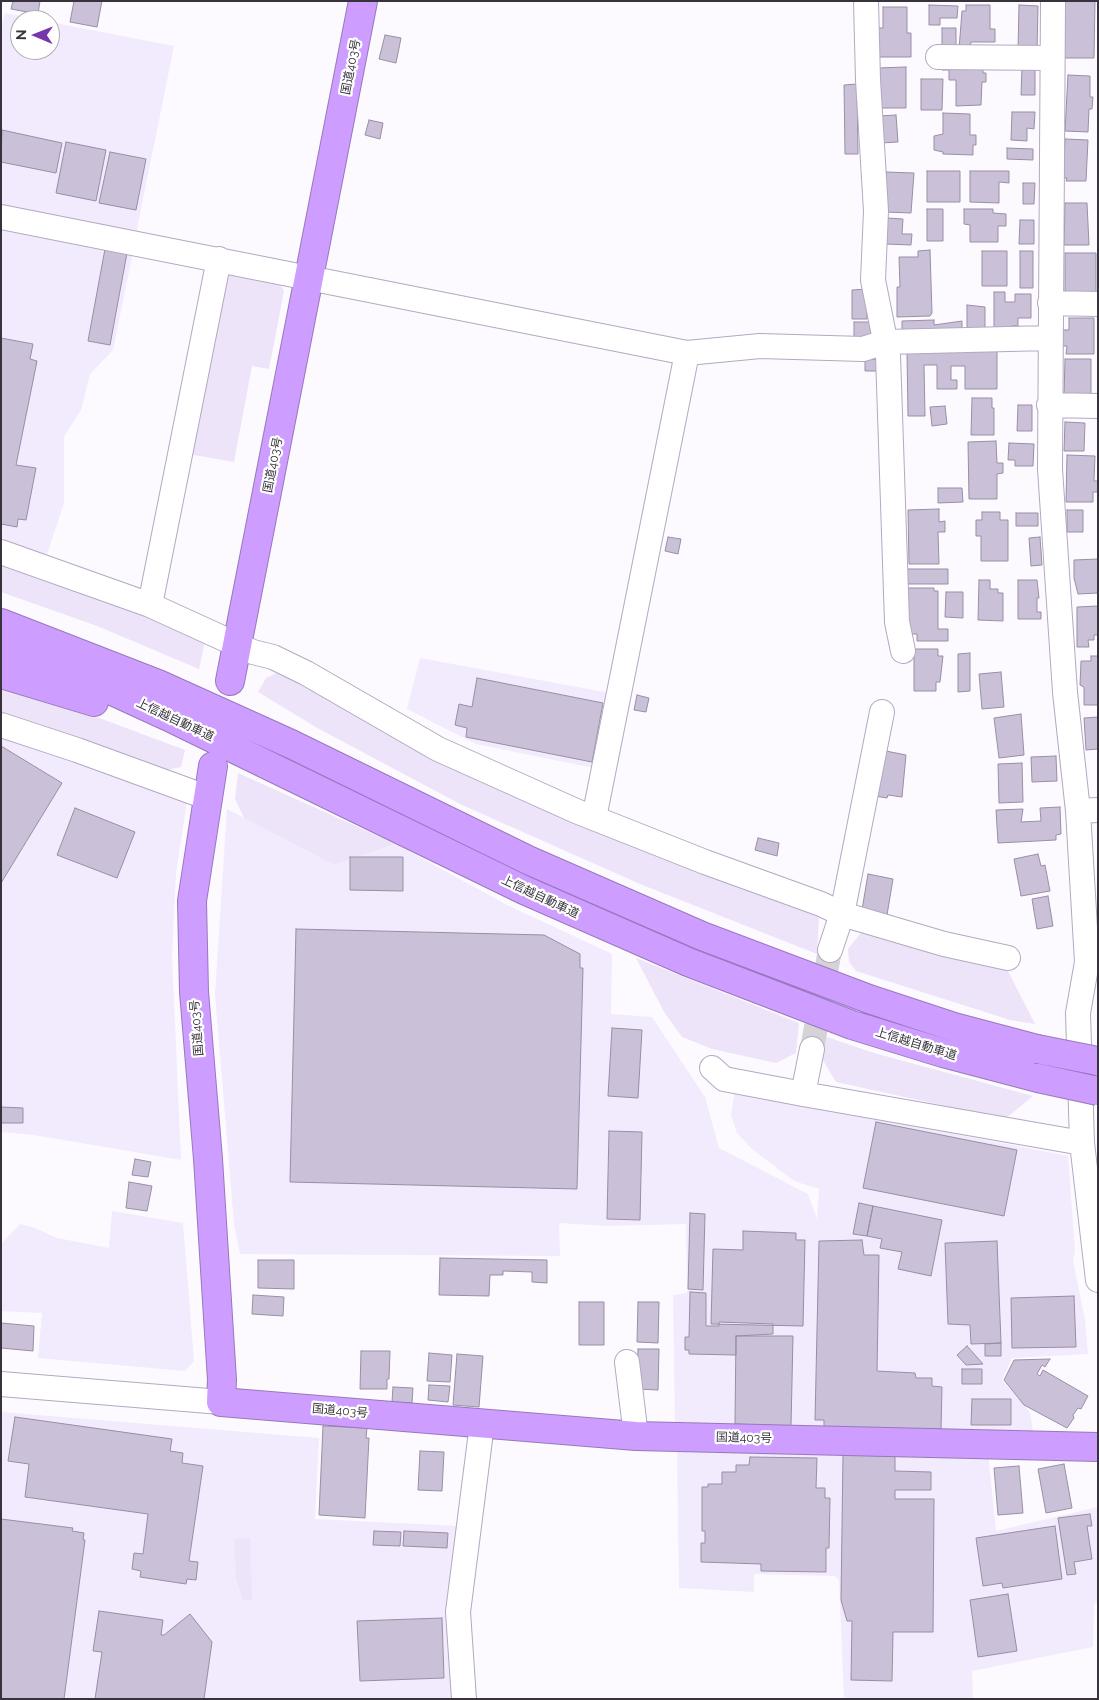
<!DOCTYPE html>
<html>
<head>
<meta charset="utf-8">
<style>
  body { margin:0 }
  #map { position:relative; width:1099px; height:1700px; overflow:hidden; background:#fcfaff; font-family:Raleway,sans-serif }
  canvas { display:block }
  .frame { position:absolute; inset:0; border:2px solid #37323c; pointer-events:none }
  .north { position:absolute; left:10px; top:10px; width:50px; height:50px; box-sizing:border-box; background:#fff; border:1px solid #afadb1; border-radius:50%; rotate:271deg; font-size:14px; font-weight:700; line-height:20px; text-align:center; color:#37323c }
  .north::after { content:''; display:block; margin:auto; width:18px; height:22px; background:#7737ac; clip-path:polygon(50% 0,100% 100%,50% 72%,0 100%) }
</style>
</head>
<body>
<div id="map">
<canvas width="1099" height="1700"></canvas>
<div class="frame"></div>
<div class="north">N</div>
</div>
<script>
const ctx = document.querySelector('canvas').getContext('2d');
ctx.lineJoin = 'round';
function paint(path, color) {
  ctx.fillStyle = color;
  ctx.fill(path, 'evenodd');
}
function shape(rows) {
  const path = new Path2D();
  for (const r of rows) {
    path.moveTo(r[0], r[1]);
    for (let i = 2; i < r.length; i += 2) path.lineTo(r[i], r[i + 1]);
  }
  return path;
}
function trace(path, color, width, dash) {
  ctx.strokeStyle = color;
  ctx.lineWidth = width;
  ctx.lineCap = dash ? 'butt' : 'round';
  ctx.setLineDash(dash || []);
  ctx.stroke(path);
}
function label(font, color, halo, rows, align = 'center') {
  ctx.font = font + ' Raleway,"Noto Sans JP",sans-serif';
  ctx.lineWidth = 4.5;
  ctx.setLineDash([]);
  ctx.textBaseline = 'middle';
  ctx.strokeStyle = halo;
  ctx.fillStyle = color;
  for (const [text, x, y, turn = 0] of rows) {
    ctx.save();
    ctx.translate(x, y);
    ctx.rotate((+turn || 0) * Math.PI / 180);
    ctx.textAlign = isNaN(turn) ? turn : align;
    if (halo) ctx.strokeText(text, 0, 0);
    ctx.fillText(text, 0, 0);
    ctx.restore();
  }
}
const built = shape([
  [5,13,42,20,20,20,20,50,50,50,50,22,174,46,136,234,1,207,1,29],
  [1,227,133,252,113,350,90,374,81,410,64,437,64,503,46,557,1,541],
  [420,658,610,693,594,768,476,744,407,709],
  [1,731,187,801,176,873,172,956,181,1160,34,1135,1,1132],
  [227,809,334,865,396,844,507,905,612,954,611,1014,652,1017,705,1097,719,1148,808,1194,817,1219,819,1189,794,1181,752,1149,737,1133,731,1115,735,1091,1068,1156,1075,1251,1073,1261,1085,1320,1088,1354,1012,1358,1002,1380,1030,1412,1034,1438,675,1427,673,1295,687,1293,686,1224,607,1226,559,1223,560,1256,240,1254,234,1224,215,994],
  [112,1211,183,1223,194,1361,185,1371,38,1358,42,1313,1,1311,1,1244,20,1224,35,1228,57,1238,109,1248],
  [1,1412,319,1438,315,1519,458,1526,453,1699,1,1699],
  [677,1447,988,1453,996,1531,1098,1507,1098,1602,1094,1604,1093,1647,972,1671,973,1699,844,1699,839,1580,835,1576,754,1574,754,1592,679,1588]
]);
const green = shape([
  [228,271,277,280,284,291,269,369,252,366,234,462,188,454],
  [1,559,206,636,199,669,97,626,1,592],
  [280,671,808,909,819,918,817,954,640,884,462,805,319,729,258,692,266,678],
  [1,689,78,710,185,750,181,767,157,772,1,718],
  [238,773,396,844,334,865,244,818,235,799],
  [863,930,1006,967,1035,1024,1010,1020,856,971,849,962,848,949],
  [636,958,799,1023,796,1053,776,1063,712,1049,682,1037,664,1012],
  [824,1036,874,1053,1033,1096,1005,1119,836,1082,821,1057],
  [250,1538,252,1600,243,1600,236,1579,234,1539]
]);
const building = shape([
  [13,1,40,1,38,14,11,9,13,1],
  [74,1,102,1,97,27,70,22,74,1],
  [1063,1,1095,1,1094,58,1061,58,1063,1],
  [929,5,958,6,957,18,940,18,940,25,929,25,929,5],
  [966,5,990,5,990,29,995,29,995,42,971,42,970,49,959,49,962,11,966,11,966,5],
  [1019,5,1038,6,1037,50,1018,50,1019,5],
  [883,7,907,7,907,33,911,33,911,57,877,57,877,28,883,28,883,7],
  [942,28,956,28,956,51,942,51,942,28],
  [385,35,401,38,396,63,379,59,385,35],
  [942,64,983,68,983,73,986,73,986,82,982,82,981,105,956,106,956,80,949,80,949,70,942,70,942,64],
  [906,67,906,108,878,108,878,68,906,67],
  [1022,67,1035,68,1035,95,1021,95,1022,67],
  [1068,75,1090,76,1090,97,1093,97,1092,109,1089,109,1088,132,1065,131,1068,75],
  [921,79,943,79,942,110,921,110,921,79],
  [857,84,858,154,845,154,844,85,857,84],
  [1012,112,1035,112,1034,129,1027,128,1027,141,1011,140,1012,112],
  [943,113,970,114,970,135,976,135,976,145,973,145,973,155,943,154,943,152,934,150,934,136,943,134,943,113],
  [896,115,898,142,881,143,879,116,896,115],
  [369,120,383,123,380,139,365,135,369,120],
  [2,130,62,143,56,173,1,162,2,130],
  [1065,139,1088,140,1086,181,1066,181,1067,178,1063,178,1065,139],
  [66,142,106,150,96,201,56,193,66,142],
  [1007,148,1033,149,1033,160,1007,159,1007,148],
  [110,152,146,159,136,210,99,203,110,152],
  [927,171,960,171,960,202,927,202,927,171],
  [970,171,1009,171,1009,183,999,182,999,203,970,202,970,171],
  [886,172,914,173,911,213,885,212,886,172],
  [1023,183,1035,183,1034,204,1023,204,1023,183],
  [1065,203,1087,203,1089,245,1064,245,1065,203],
  [927,209,943,209,943,241,927,241,927,209],
  [964,209,993,209,993,213,1006,214,1006,226,998,226,998,242,970,242,970,225,964,224,964,209],
  [887,218,903,219,902,234,912,234,911,245,886,244,887,218],
  [1020,220,1034,220,1034,244,1019,244,1020,220],
  [105,249,127,253,110,345,88,341,105,249],
  [930,250,932,313,930,316,897,317,897,287,900,287,899,257,918,257,918,251,930,250],
  [982,251,1007,251,1007,286,982,286,982,251],
  [1020,251,1033,251,1033,288,1020,288,1020,251],
  [1065,253,1096,253,1096,293,1065,293,1065,253],
  [867,289,867,319,852,319,852,290,867,289],
  [994,292,1005,292,1005,302,1015,302,1015,294,1031,294,1031,318,1018,318,1018,326,1012,326,1012,329,994,329,994,292],
  [967,305,985,307,985,330,967,330,967,305],
  [1069,318,1094,318,1094,354,1066,354,1067,346,1062,346,1062,330,1069,330,1069,318],
  [934,320,934,325,962,321,962,332,902,334,902,321,934,320],
  [854,322,870,322,871,339,854,339,854,322],
  [1,338,33,344,30,359,37,361,16,465,36,468,26,520,18,519,17,527,1,524,1,338],
  [997,349,997,389,965,389,965,366,951,366,951,380,957,380,957,389,937,389,937,365,924,365,925,416,908,416,907,352,997,349],
  [878,359,879,371,865,371,865,360,878,359],
  [1065,359,1091,359,1091,396,1064,396,1065,359],
  [972,398,992,398,992,408,994,408,994,435,971,435,972,398],
  [1018,405,1032,405,1032,431,1017,431,1018,405],
  [945,406,947,424,932,426,930,407,945,406],
  [1065,422,1085,423,1084,451,1064,451,1065,422],
  [996,441,997,463,1003,463,1003,473,997,474,997,499,969,499,968,442,996,441],
  [1009,443,1034,444,1033,466,1015,466,1015,460,1008,460,1009,443],
  [1067,455,1095,456,1094,481,1098,481,1098,492,1093,492,1093,502,1066,502,1067,455],
  [938,488,962,488,963,502,938,503,938,488],
  [939,509,939,522,945,521,945,532,938,532,939,564,909,564,908,510,939,509],
  [1067,510,1083,510,1083,532,1067,532,1067,510],
  [982,512,1000,512,1000,520,1008,520,1008,561,981,561,981,536,976,536,976,520,982,520,982,512],
  [1016,513,1038,513,1038,526,1016,526,1016,513],
  [668,537,681,539,678,554,665,551,668,537],
  [1040,537,1042,565,1031,566,1029,538,1040,537],
  [1098,559,1098,593,1078,594,1074,578,1074,560,1098,559],
  [907,569,948,569,948,584,907,584,907,569],
  [979,580,990,580,990,589,998,589,998,593,1003,593,1003,621,978,620,979,580],
  [1018,580,1037,580,1039,598,1037,598,1037,612,1041,612,1041,619,1018,619,1018,580],
  [907,588,934,588,934,591,938,591,938,629,948,629,948,641,917,641,917,634,909,634,907,588],
  [946,592,963,592,963,618,945,617,946,592],
  [1098,606,1098,635,1094,635,1094,640,1088,640,1089,647,1077,647,1077,607,1098,606],
  [914,649,938,649,938,656,943,656,940,682,936,682,936,691,914,691,914,649],
  [970,653,970,691,958,692,958,654,970,653],
  [1091,656,1098,656,1098,705,1084,705,1084,687,1080,685,1081,661,1091,661,1091,656],
  [1001,672,1004,707,982,709,979,674,1001,672],
  [477,678,603,703,592,762,466,737,467,728,455,725,459,704,472,707,477,678],
  [637,695,649,698,646,712,634,710,637,695],
  [1021,714,1024,755,999,758,994,718,1021,714],
  [1098,717,1098,749,1086,750,1084,718,1098,717],
  [1,746,62,783,1,883,1,746],
  [886,751,906,755,902,797,888,795,887,798,875,796,886,751],
  [1056,756,1057,781,1032,782,1031,757,1056,756],
  [1022,763,1023,802,999,803,998,764,1022,763],
  [1060,807,1061,834,1056,835,1056,840,998,843,996,810,1023,809,1021,822,1041,821,1040,808,1060,807],
  [75,808,135,832,117,878,57,855,75,808],
  [758,838,779,843,777,856,755,850,758,838],
  [1038,854,1041,866,1045,865,1050,891,1021,896,1014,859,1038,854],
  [350,857,403,857,403,891,350,890,350,857],
  [868,874,893,879,887,915,862,910,868,874],
  [1048,896,1053,926,1037,929,1032,899,1048,896],
  [296,929,544,935,580,954,580,968,583,968,577,1189,290,1182,296,929],
  [612,1028,642,1030,638,1098,608,1096,612,1028],
  [1,1107,23,1108,23,1123,1,1123,1,1107],
  [876,1122,1017,1150,1004,1216,863,1188,876,1122],
  [609,1131,642,1132,640,1220,607,1219,609,1131],
  [135,1159,151,1162,148,1177,132,1175,135,1159],
  [129,1182,152,1186,147,1211,126,1208,129,1182],
  [859,1203,873,1206,867,1236,853,1234,859,1203],
  [873,1206,942,1220,931,1276,898,1269,902,1252,880,1248,882,1239,867,1236,873,1206],
  [690,1213,705,1214,703,1290,688,1289,690,1213],
  [743,1231,796,1233,796,1240,805,1240,803,1326,711,1324,713,1249,743,1250,743,1231],
  [862,1240,864,1255,879,1255,877,1371,915,1373,916,1378,932,1378,932,1386,942,1387,941,1429,824,1429,824,1420,815,1420,819,1241,862,1240],
  [997,1241,1001,1343,971,1344,970,1325,948,1324,945,1243,997,1241],
  [440,1258,547,1260,547,1283,532,1282,532,1272,503,1271,503,1275,490,1275,489,1296,439,1295,440,1258],
  [258,1260,294,1260,294,1289,258,1288,258,1260],
  [690,1292,706,1293,706,1326,719,1326,719,1322,773,1324,773,1334,736,1336,736,1355,689,1354,689,1350,685,1350,685,1337,689,1337,690,1292],
  [253,1295,284,1297,283,1316,252,1314,253,1295],
  [1074,1296,1076,1347,1012,1348,1011,1298,1074,1296],
  [579,1302,604,1302,604,1345,579,1345,579,1302],
  [638,1302,659,1302,658,1343,637,1342,638,1302],
  [1,1323,34,1326,33,1351,1,1348,1,1323],
  [736,1336,793,1336,791,1426,735,1424,736,1336],
  [1001,1343,1001,1356,985,1356,985,1344,1001,1343],
  [967,1346,983,1364,966,1365,957,1355,967,1346],
  [638,1349,659,1349,658,1390,637,1389,638,1349],
  [361,1351,390,1351,389,1379,387,1379,387,1389,360,1389,361,1351],
  [429,1353,452,1355,450,1382,427,1381,429,1353],
  [457,1354,483,1356,479,1407,453,1405,457,1354],
  [1050,1359,1045,1367,1042,1365,1037,1374,1040,1376,1043,1370,1088,1396,1081,1409,1078,1408,1073,1415,1074,1418,1067,1428,1024,1405,1004,1380,1014,1360,1050,1359],
  [962,1369,982,1369,982,1384,962,1384,962,1369],
  [429,1385,450,1386,448,1402,428,1400,429,1385],
  [393,1387,413,1388,412,1403,392,1402,393,1387],
  [972,1399,1011,1399,1011,1425,971,1425,972,1399],
  [15,1417,172,1439,170,1451,183,1453,182,1463,203,1466,189,1561,198,1562,196,1580,187,1579,186,1584,140,1577,141,1571,132,1569,134,1553,143,1554,148,1514,25,1497,29,1464,8,1461,15,1417],
  [323,1426,367,1428,366,1438,369,1438,365,1518,319,1515,323,1426],
  [420,1451,444,1452,442,1491,418,1490,420,1451],
  [843,1455,895,1456,895,1471,931,1472,931,1490,895,1490,895,1499,934,1499,933,1632,893,1632,892,1681,851,1680,852,1621,847,1621,841,1600,843,1455],
  [750,1457,817,1458,816,1488,825,1488,825,1498,830,1498,829,1548,826,1548,826,1572,761,1571,761,1564,701,1562,701,1543,705,1543,705,1531,702,1531,702,1487,708,1487,708,1484,722,1484,722,1472,736,1472,736,1465,749,1465,750,1457],
  [1064,1464,1072,1508,1046,1513,1038,1469,1064,1464],
  [1019,1466,1023,1513,998,1515,994,1468,1019,1466],
  [1090,1514,1092,1526,1087,1526,1092,1559,1074,1562,1076,1574,1067,1575,1058,1518,1090,1514],
  [1,1519,73,1528,72,1531,84,1533,83,1540,85,1540,64,1699,1,1699,1,1519],
  [1055,1526,1062,1579,1003,1588,1002,1583,983,1586,976,1538,1055,1526],
  [374,1531,401,1532,400,1546,373,1545,374,1531],
  [404,1531,448,1533,447,1548,403,1546,404,1531],
  [1008,1594,1017,1651,978,1657,970,1600,1008,1594],
  [99,1611,163,1620,161,1635,164,1635,190,1614,212,1642,204,1699,95,1699,102,1652,93,1651,99,1611],
  [442,1618,444,1678,360,1681,357,1621,442,1618]
]);
const minorTunnel = shape([
  [812,1049,830,950]
]);
const minor = shape([
  [866,1,868,80,876,211,873,280,888,355,897,622,903,651],
  [1053,1,1050,469,1065,692,1078,811,1087,962,1078,1013,1082,1143,1098,1280],
  [938,57,1052,58],
  [1,217,687,353,760,346,863,349,885,342,1050,338],
  [1050,303,1098,304],
  [1049,405,1098,406],
  [1,552,150,605,253,652,273,657,306,673,438,749,576,811,705,862,821,904,842,914,830,950],
  [150,605,219,259],
  [882,712,842,914,944,944,1008,958],
  [1,725,77,750,206,797],
  [1078,811,1098,810],
  [594,818,687,353],
  [812,1049,803,1094,1082,1143],
  [712,1068,724,1079,803,1094],
  [627,1362,636,1436],
  [1,1384,221,1402],
  [464,1699,458,1612,482,1424]
]);
const highway = shape([
  [1,623,158,684,291,744,528,860,702,936,869,999,954,1027,1037,1049],
  [1,650,93,682,167,716,524,890,688,962,852,1025,943,1053,1038,1078],
  [1,674,94,702],
  [230,681,363,1],
  [213,766,192,901,194,992,208,1159,222,1380,221,1402,636,1436,1098,1447]
]);
const highwayBridge = shape([
  [1037,1049,1098,1061],
  [1038,1078,1098,1091]
]);
const streetNames = [
  ["国道403号",351,67,-79],
  ["国道403号",273,465,-79],
  ["上信越自動車道",175,720,25],
  ["上信越自動車道",540,897,25],
  ["国道403号",197,1028,-95],
  ["上信越自動車道",916,1044,17],
  ["国道403号",340,1411,5],
  ["国道403号",744,1438,1]
];
paint(built, '#f2eafd');
paint(green, '#ede4f9');
paint(building, '#cac0d8');
trace(building, '#998fa5', 1);
trace(minorTunnel, '#d5d2d8', 24, [24, 12]);
trace(minor, '#b3a9c0', 26);
trace(highway, '#9878bb', 30);
trace(minor, '#fff', 24);
trace(highway, '#cd9eff', 28);
trace(highwayBridge, '#9878bb', 30, []);
trace(highwayBridge, '#cd9eff', 28);
label('12px', '#37323c', '#fff', streetNames);
</script>
</body>
</html>
